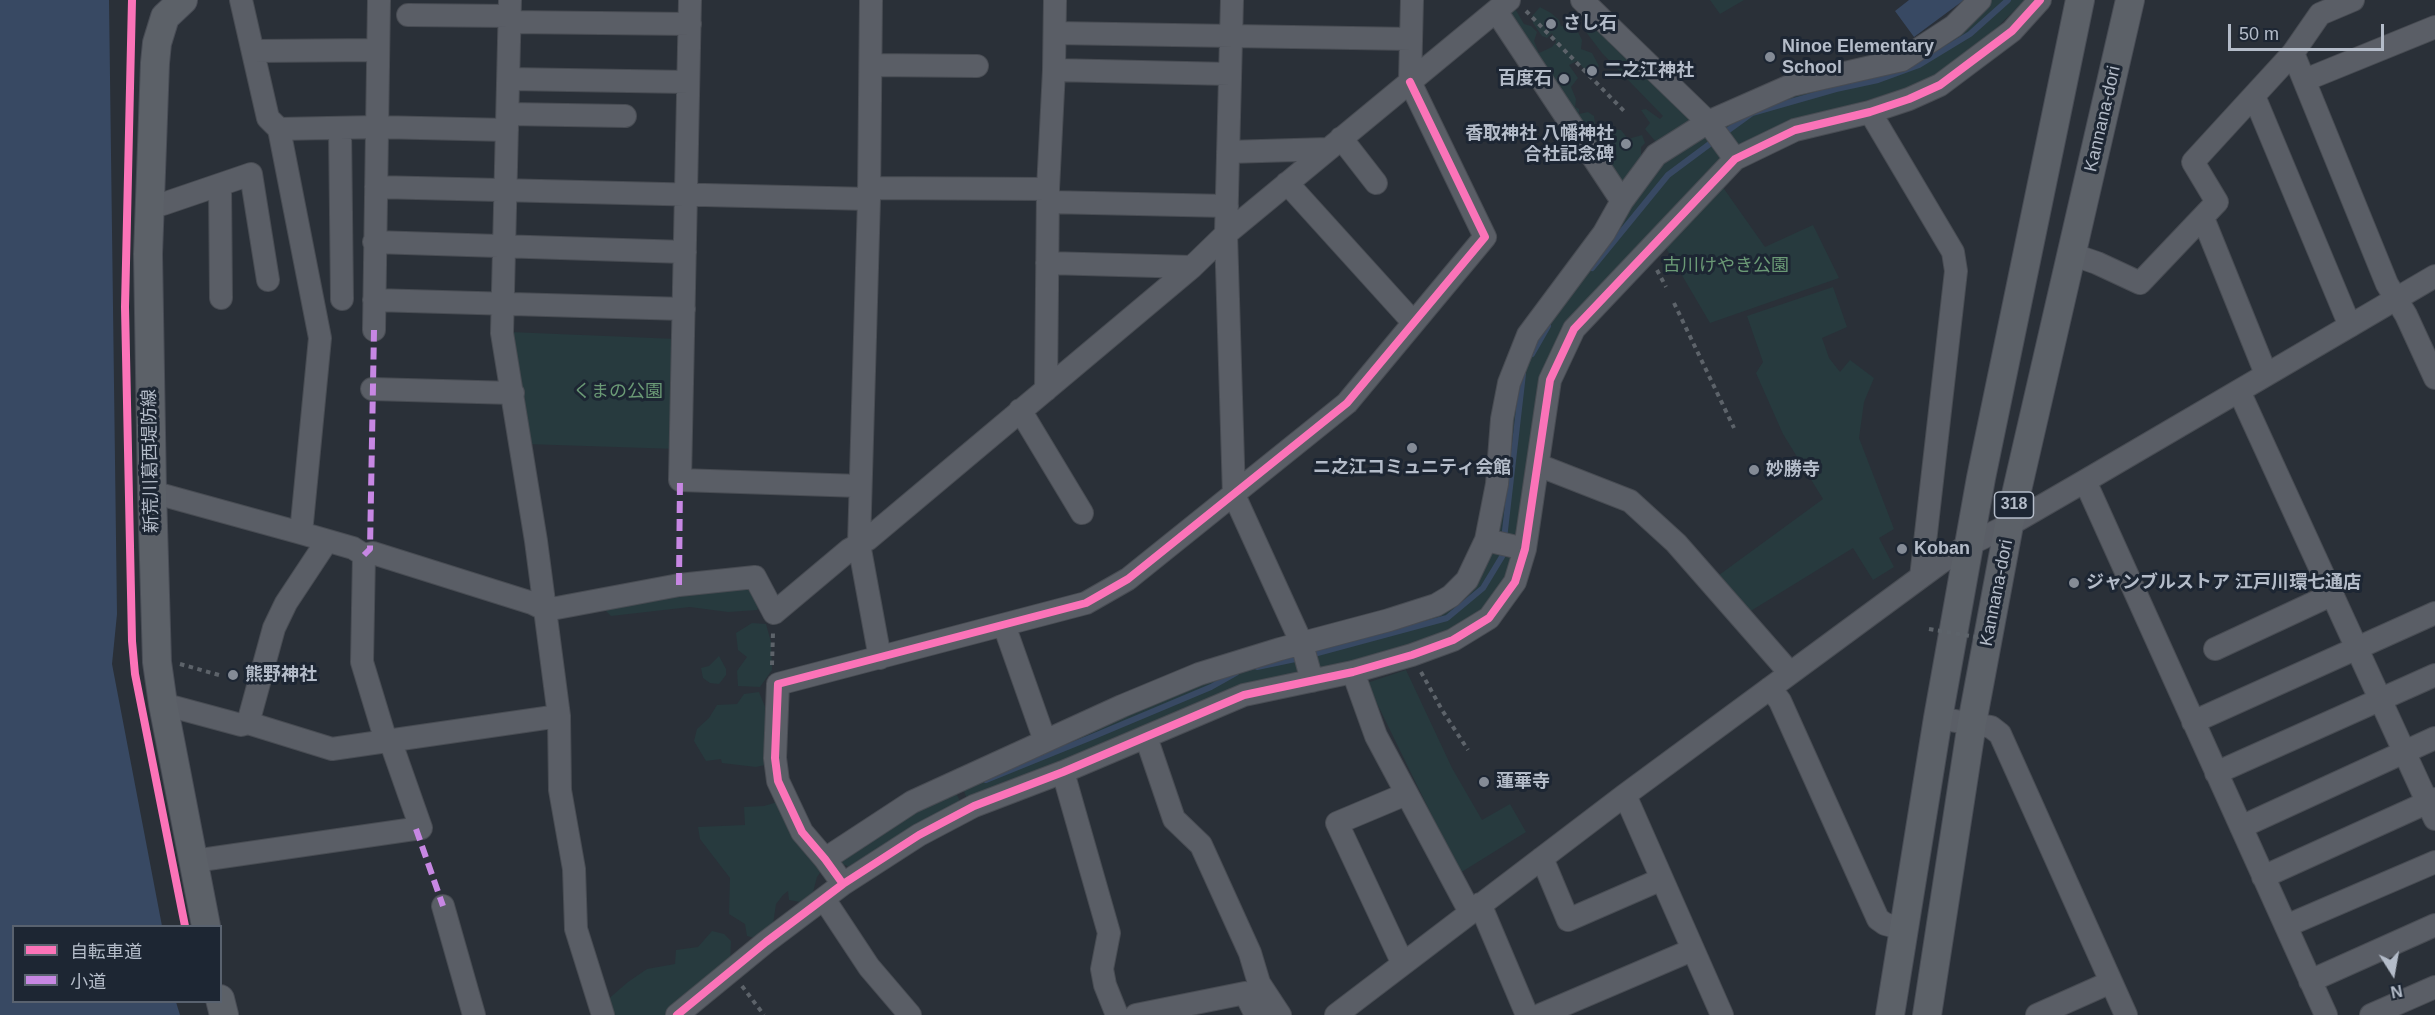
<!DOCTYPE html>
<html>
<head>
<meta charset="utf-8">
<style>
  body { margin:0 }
  #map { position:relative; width:2435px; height:1015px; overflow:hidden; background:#2a3038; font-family:Arial,"Noto Sans JP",sans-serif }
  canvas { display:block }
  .legend { position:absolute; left:12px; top:925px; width:210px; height:78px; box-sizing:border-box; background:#1d2633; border:2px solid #59626f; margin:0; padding:8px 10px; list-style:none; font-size:18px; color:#b4bcc9 }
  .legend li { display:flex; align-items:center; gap:12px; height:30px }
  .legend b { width:30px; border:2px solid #59626f }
  .north { position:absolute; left:2363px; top:943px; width:60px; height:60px; -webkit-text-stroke:4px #1d2633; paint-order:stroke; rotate:169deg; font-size:16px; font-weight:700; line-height:24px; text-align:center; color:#b4bcc9 }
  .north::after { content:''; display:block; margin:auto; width:21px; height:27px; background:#b4bcc9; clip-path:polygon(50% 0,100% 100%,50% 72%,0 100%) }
  .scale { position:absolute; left:2228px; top:24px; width:156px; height:27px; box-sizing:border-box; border:3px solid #b4bcc9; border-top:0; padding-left:8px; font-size:18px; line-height:21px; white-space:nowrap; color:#b4bcc9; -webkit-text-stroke:4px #1d2633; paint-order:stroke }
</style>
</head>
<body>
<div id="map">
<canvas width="2435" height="1015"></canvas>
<ul class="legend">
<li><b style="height:8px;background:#fb73b8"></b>自転車道</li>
<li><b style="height:8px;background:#c787e3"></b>小道</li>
</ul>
<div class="north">N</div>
<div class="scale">50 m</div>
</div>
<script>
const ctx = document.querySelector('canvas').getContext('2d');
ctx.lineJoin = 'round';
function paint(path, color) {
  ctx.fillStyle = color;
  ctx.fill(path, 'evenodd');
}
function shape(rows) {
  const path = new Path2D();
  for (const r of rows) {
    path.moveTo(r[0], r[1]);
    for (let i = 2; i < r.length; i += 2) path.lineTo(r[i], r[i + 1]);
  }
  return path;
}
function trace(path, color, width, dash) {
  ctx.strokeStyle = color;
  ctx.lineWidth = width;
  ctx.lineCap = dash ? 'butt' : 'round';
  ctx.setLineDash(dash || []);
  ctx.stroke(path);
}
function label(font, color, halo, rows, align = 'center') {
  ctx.font = font + ' Arial,"Noto Sans JP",sans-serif';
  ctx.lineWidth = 6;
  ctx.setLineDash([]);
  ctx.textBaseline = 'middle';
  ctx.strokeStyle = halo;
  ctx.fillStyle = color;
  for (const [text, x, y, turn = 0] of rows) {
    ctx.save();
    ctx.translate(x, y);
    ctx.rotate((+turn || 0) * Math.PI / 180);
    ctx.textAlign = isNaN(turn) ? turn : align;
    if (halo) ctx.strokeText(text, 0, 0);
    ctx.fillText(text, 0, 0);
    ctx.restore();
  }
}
const green = shape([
  [1710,0,1744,0,1720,14],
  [1990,0,2025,0,1977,47,1926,83,1796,121,1636,249,1606,278,1567,326,1510,579,1484,614,1435,637,1325,668,968,802,961,783,1144,703,1473,581,1513,385,1533,334,1621,213,1502,16,1514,7,1524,24,1531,26,1537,32,1534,41,1539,53,1552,47,1556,42,1552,33,1547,38,1542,36,1533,23,1532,16,1540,7,1551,13,1559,20,1561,26,1576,28,1582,40,1581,49,1592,53,1599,66,1590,75,1577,61,1569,65,1578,78,1571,87,1576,99,1575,107,1579,109,1579,114,1588,112,1594,116,1598,143,1603,142,1604,133,1612,129,1621,130,1628,139,1642,135,1645,143,1641,147,1641,156,1649,159,1661,148,1645,129,1650,123,1641,110,1646,109,1660,119,1663,116,1602,53,1586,32,1590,26,1596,23,1681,101,1701,133,1793,92,1903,65],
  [1722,186,1765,247,1813,225,1839,278,1710,323,1666,248],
  [1833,287,1847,327,1822,338,1829,358,1840,372,1850,360,1874,378,1864,402,1859,438,1894,529,1879,538,1894,567,1873,580,1853,548,1749,612,1719,575,1823,499,1783,434,1756,373,1763,362,1747,316],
  [510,332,677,339,677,449,526,444],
  [750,583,762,602,757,610,728,612,690,607,611,616,606,611,609,607],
  [752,623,766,624,771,642,772,670,760,687,738,686,737,671,747,657,738,650,736,633],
  [719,656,726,669,726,675,719,684,710,683,703,678,701,668,709,666],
  [1406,670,1452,768,1482,820,1510,804,1526,832,1460,873,1367,683],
  [759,692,777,736,782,761,756,767,722,763,721,759,706,761,694,741,697,729,709,718,717,705,737,704,744,694],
  [955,791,960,801,914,826,848,867,846,865,843,866,838,860,884,829],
  [782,795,825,866,817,877,813,892,800,902,789,900,788,891,783,895,776,904,773,924,759,939,747,936,745,924,729,914,730,878,700,839,698,827,745,825,744,807,764,806,774,803],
  [712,931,724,934,731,941,730,964,667,1015,607,1015,606,1001,628,982,647,969,675,964,676,950,698,947]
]);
const water = shape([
  [0,0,109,0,117,614,112,664,162,926,14,926,14,1002,176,1002,180,1015,0,1015],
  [1909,0,1964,0,1914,37,1895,11]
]);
const stream = shape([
  [1723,134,1752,113,1836,89,1878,80,1919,65,1970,34,2008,0],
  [1592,268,1668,175,1715,140],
  [1532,354,1548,326],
  [1504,539,1523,374],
  [1310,655,1447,618,1483,588,1503,555,1503,549],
  [1257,667,1300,658],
  [986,780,1092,737,1211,687,1236,673]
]);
const path = shape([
  [1526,11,1624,111],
  [132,38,132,0],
  [1657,270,1666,287],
  [1674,303,1734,428],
  [180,664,219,675],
  [772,665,773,633],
  [1421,672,1442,710,1468,750],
  [742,986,764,1015]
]);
const minor = shape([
  [241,0,268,118,279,129,377,127,507,130],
  [690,0,680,480,860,486],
  [871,0,869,199,859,544,880,658],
  [1232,0,1226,234,1234,495,1302,644,1312,681],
  [1582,0,1708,122,1735,159],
  [2353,0,2320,14,2293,53,2387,284,2406,315,2435,378],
  [1496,11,1622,201],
  [408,15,510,16],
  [510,22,690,24],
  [1055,33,1411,39],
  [253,51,378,50],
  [871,65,977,66],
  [1054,70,1230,74],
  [509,79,688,82],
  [2305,80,2435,27],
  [2254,96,2350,326],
  [1870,112,1953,252,1956,271,1921,577],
  [508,114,625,116],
  [340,128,342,299],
  [279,129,320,338,301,533],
  [1341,138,1376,183],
  [1228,152,1328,149],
  [1287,183,1413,322],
  [220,185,221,298],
  [376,187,869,199],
  [869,188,1048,189],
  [1048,202,1227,206],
  [149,206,163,204,251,174,268,280],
  [2203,218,2266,374],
  [374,242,685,252],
  [2071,254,2097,263,2140,283,2217,202,2193,162,2293,53],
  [1047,263,1192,267],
  [374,300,684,309],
  [374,330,379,0],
  [372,389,513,393],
  [1046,390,1048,189,1054,70,1055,0],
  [2239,391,2435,819],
  [1020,410,1082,513],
  [1538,465,1630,501,1676,543,1790,673],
  [2085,481,2326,1015],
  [152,492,301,533,353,548,364,555,373,553,532,603,546,610,679,585,755,577,774,613,849,550,868,539,1192,267,1226,234,1509,0],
  [1486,540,1525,549],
  [364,555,362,662,386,741],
  [1004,625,1045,741],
  [2215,649,2333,594],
  [1353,672,1376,736,1470,912],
  [1770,688,1780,701,1878,919,1885,924,1904,929],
  [163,704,241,725,248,723,332,749,559,716,536,541,502,333,510,0],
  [559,716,560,790,574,869,576,929,603,1015],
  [1938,718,1991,727,2000,734,2126,1015],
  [2193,722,2435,613],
  [248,723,274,628,286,603,327,541],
  [1146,737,1174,819,1201,845,1250,953,1259,983,1280,1015],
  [1063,772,1109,933,1102,969,1105,985,1117,1015],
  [2216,773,2435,675],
  [1625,795,1722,1015],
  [2241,827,2435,738],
  [1542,858,1568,920,1662,879],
  [825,859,912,802,1122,706,1199,674,1280,649,1389,620,1436,605,1451,596,1467,580,1486,540,1497,484,1502,419,1509,383,1528,335,1604,233,1622,201,1656,155,1708,122,1792,85,1902,60,1954,26,1980,0],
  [194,861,421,828,390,740],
  [2263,877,2435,799],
  [843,884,825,859,802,832,778,781,775,758,778,684,1086,603,1128,579,1347,403,1485,237,1410,82,1412,0],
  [824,899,869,967,910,1015],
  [1480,904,1527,1015],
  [443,906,474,1015],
  [2286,926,2435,862],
  [1403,964,1337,823,1406,794],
  [2310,981,2435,925],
  [677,1015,766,942,843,884,919,835,974,806,1063,772,1244,695,1353,672,1412,655,1453,640,1489,618,1515,582,1525,549,1550,380,1574,329,1735,159,1795,130,1870,112,1909,99,1940,85,2012,31,2040,0],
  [1136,1015,1245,993,1256,1015],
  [1336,1015,1625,795,1940,563,1968,545,2009,525,2085,481,2435,276],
  [1540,1015,1692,950],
  [2037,1015,2111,982],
  [2371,1015,2435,987]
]);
const major = shape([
  [183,0,165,17,157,43,155,63,148,254,152,492,157,662,163,704,206,926],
  [220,999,224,1015],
  [1890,1015,1938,718,1981,478,2080,0],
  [1927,1015,1972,723,2009,525,2130,0]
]);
const pathBridge = shape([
  [1929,629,2000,641]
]);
const quiet = shape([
  [364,555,370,549,374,330],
  [679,585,680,480],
  [416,829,443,906]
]);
const cycleway = shape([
  [132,0,125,307,132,641,135,674,185,926],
  [843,884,825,859,802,832,778,781,775,758,778,684,1086,603,1128,579,1347,403,1485,237,1410,82],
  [677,1015,766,942,843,884,919,835,974,806,1063,772,1244,695,1353,672,1412,655,1453,640,1489,618,1515,582,1525,549,1550,380,1574,329,1735,159,1795,130,1870,112,1909,99,1940,85,2012,31,2040,0]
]);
const markers = [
  [1551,24,6,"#848b96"],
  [1770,57,6,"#848b96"],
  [1592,71,6,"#848b96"],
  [1564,79,6,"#848b96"],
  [1626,144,6,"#848b96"],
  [1412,448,6,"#848b96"],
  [1754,470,6,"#848b96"],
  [1902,549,6,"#848b96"],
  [2074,583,6,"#848b96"],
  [233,675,6,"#848b96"],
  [1484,782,6,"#848b96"]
];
const shields = [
  [2014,505,39]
];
const shieldNames = [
  ["318",2014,505]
];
const poiNames = [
  ["さし石",1563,24],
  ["Ninoe Elementary",1782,47],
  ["School",1782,68],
  ["二之江神社",1604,71],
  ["百度石",1552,79,"right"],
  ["香取神社 八幡神社",1614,134,"right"],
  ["合社記念碑",1614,155,"right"],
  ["ニ之江コミュニティ会館",1412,468,"center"],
  ["妙勝寺",1766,470],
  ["Koban",1914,549],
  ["ジャンブルストア 江戸川環七通店",2086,583],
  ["熊野神社",245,675],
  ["蓮華寺",1496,782]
];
const streetNames = [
  ["Kannana-dori",2103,119,-77],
  ["新荒川葛西堤防線",151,461,-91],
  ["Kannana-dori",1997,593,-79]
];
const parkNames = [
  ["古川けやき公園",1726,266],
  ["くまの公園",618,392]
];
paint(green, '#273a3e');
paint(water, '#384963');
trace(stream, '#384963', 6);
trace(minor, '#484c53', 24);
trace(major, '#484c55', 30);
trace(path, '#5d636a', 4, [4.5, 4.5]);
trace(minor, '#5a5e66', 22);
trace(major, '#5c6168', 28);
trace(pathBridge, '#5d636a', 4, [4.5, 4.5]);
trace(quiet, '#c787e3', 6, [12, 6]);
trace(cycleway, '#fb73b8', 8);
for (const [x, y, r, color] of markers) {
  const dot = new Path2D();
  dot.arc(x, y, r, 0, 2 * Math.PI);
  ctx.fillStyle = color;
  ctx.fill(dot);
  trace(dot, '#1d2633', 2);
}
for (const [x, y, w] of shields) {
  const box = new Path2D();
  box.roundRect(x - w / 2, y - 13, w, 26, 4.5);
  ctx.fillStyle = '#1d2633';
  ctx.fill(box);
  trace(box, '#b4bcc9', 1.5);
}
label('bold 16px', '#b4bcc9', null, shieldNames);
label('bold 18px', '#b4bcc9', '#1d2633', poiNames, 'left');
label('18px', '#b4bcc9', '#1d2633', streetNames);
label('18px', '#6b9a76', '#1d2633', parkNames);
</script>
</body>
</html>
